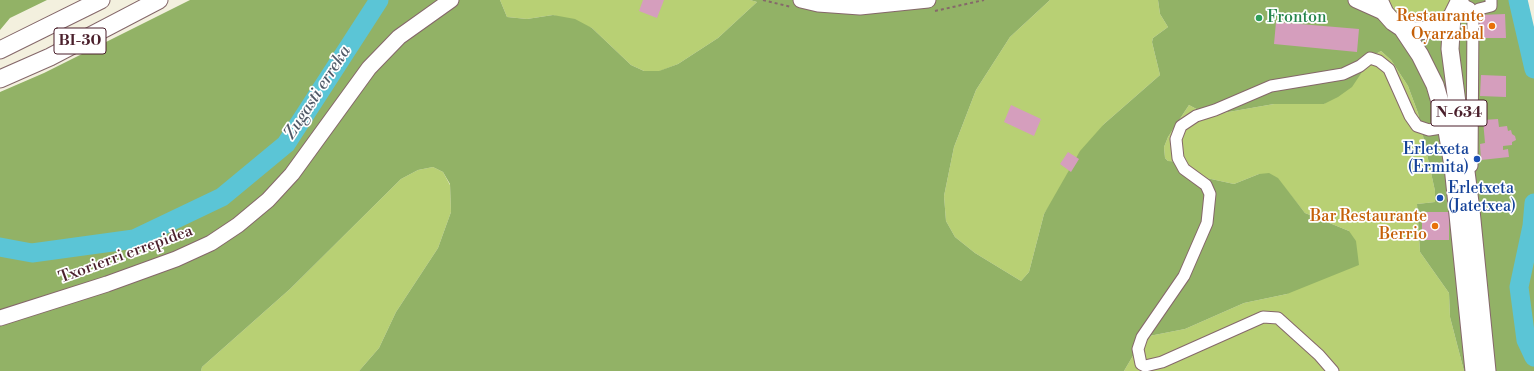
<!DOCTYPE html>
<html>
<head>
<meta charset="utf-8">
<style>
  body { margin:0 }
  canvas { display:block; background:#f3f0de }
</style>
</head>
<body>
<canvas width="1534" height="371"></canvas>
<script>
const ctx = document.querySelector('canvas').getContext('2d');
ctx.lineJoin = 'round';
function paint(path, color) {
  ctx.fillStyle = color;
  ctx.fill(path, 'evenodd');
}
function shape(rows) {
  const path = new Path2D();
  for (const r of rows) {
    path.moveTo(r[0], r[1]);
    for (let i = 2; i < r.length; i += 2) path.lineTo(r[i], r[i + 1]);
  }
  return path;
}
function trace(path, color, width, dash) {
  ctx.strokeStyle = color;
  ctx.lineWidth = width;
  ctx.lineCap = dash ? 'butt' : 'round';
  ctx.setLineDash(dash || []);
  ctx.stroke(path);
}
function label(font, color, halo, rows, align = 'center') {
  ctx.font = font + ' "Libre Bodoni",serif';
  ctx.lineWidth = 3.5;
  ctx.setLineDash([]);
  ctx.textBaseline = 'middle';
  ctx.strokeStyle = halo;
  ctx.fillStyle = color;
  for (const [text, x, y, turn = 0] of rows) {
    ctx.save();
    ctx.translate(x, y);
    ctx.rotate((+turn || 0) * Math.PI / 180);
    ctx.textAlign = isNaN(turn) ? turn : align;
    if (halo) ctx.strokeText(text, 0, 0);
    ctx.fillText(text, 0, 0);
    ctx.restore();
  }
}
const green = shape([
  [500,0,750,0,757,2,718,38,678,64,660,71,644,71,631,65,592,28,553,15,527,19,507,17],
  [1050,0,1158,0,1160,14,1168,27,1153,38,1152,42,1160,75,1104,124,1044,214,1029,272,1021,281,975,253,955,237,946,221,944,196,954,147,976,90,1010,37],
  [1388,0,1451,0,1441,15,1423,22,1405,19,1397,13],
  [1381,51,1391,60,1408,86,1418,113,1435,191,1435,202,1417,204,1420,252,1449,293,1450,317,1464,371,1124,371,1144,337,1185,329,1244,303,1287,294,1349,231,1305,213,1277,178,1259,174,1234,184,1202,177,1185,162,1168,161,1165,158,1164,147,1168,137,1189,105,1202,112,1217,114,1274,104,1324,104,1365,60],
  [433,167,443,172,450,185,451,212,438,248,396,312,379,348,359,371,201,371,202,367,290,289,401,179,418,170]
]);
const forest = shape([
  [0,0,47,0,10,18,0,30],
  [190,0,500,0,507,17,527,19,553,15,575,19,592,28,631,65,644,71,659,71,678,64,718,38,757,2,750,0,1050,0,1010,37,976,90,954,147,944,196,946,221,955,237,975,253,1021,281,1029,272,1044,214,1080,151,1104,124,1160,75,1152,42,1153,38,1168,27,1160,14,1158,0,1388,0,1397,13,1405,19,1423,22,1441,15,1451,0,1513,0,1534,76,1534,371,1464,371,1450,317,1449,293,1420,252,1417,204,1435,202,1435,191,1418,113,1408,86,1391,60,1381,51,1365,60,1362,72,1352,87,1338,97,1324,104,1274,104,1217,114,1202,112,1189,105,1168,137,1164,147,1165,158,1168,161,1185,162,1202,177,1234,184,1259,174,1269,173,1278,178,1305,213,1349,231,1356,241,1359,265,1287,294,1244,303,1185,329,1144,337,1124,371,359,371,379,348,396,312,438,248,451,212,450,184,443,172,433,167,418,170,401,179,290,289,202,367,201,371,0,371,0,92,44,73]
]);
const river = shape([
  [1518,0,1534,69],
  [1534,203,1532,226,1519,287,1526,340,1534,357],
  [0,247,32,253,134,239,222,197,286,144,379,0]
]);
const building = shape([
  [643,0,664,0,657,18,639,11],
  [1505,14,1506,38,1479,38,1479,15],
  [1276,22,1359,29,1357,52,1274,44],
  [1481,75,1506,76,1506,97,1480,96],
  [1011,105,1041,119,1034,136,1004,122],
  [1498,119,1499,127,1507,126,1508,131,1511,130,1512,134,1515,136,1516,140,1512,142,1512,145,1503,146,1503,150,1508,149,1509,157,1481,160,1480,144,1485,143,1483,120],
  [1068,152,1079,159,1071,172,1060,164],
  [1422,212,1449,212,1449,240,1422,240]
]);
const path = shape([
  [763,0,791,7],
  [935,11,984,0]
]);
const minor = shape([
  [1460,3,1470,8,1473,15,1472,166],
  [1473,15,1479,9,1491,6,1491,0],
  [1333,371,1319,355,1278,318,1263,317,1162,362,1145,366,1141,364,1138,349,1142,337,1184,276,1207,223,1210,194,1206,185,1184,169,1178,158,1176,139,1181,126,1196,116,1215,110,1271,86,1343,74,1360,66,1370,58,1379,61,1389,69,1410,116,1417,126,1429,130,1447,127]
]);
const major = shape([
  [801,0,818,4,860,7,928,0],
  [1356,0,1385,13],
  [0,318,107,284,176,259,211,243,238,225,268,200,292,174,369,68,399,37,451,0]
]);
const highway = shape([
  [1379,0,1385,13,1393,22,1402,28,1416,31,1429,30,1442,25,1452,16,1460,0],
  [1452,16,1450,49,1471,210,1487,371],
  [1402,28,1420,55,1435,85,1445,119,1453,166,1474,371],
  [0,50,101,0],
  [0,79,50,57,159,0]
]);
const markers = [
  [1259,18,4,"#2e9e5b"],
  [1492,26,4,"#e8710a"],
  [1477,159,4,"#1a4fb4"],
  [1440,198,4,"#1a4fb4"],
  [1435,226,4,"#e8710a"]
];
const shields = [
  [80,41,52],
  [1459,113,56]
];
const shieldNames = [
  ["BI-30",80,41],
  ["N-634",1459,113]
];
const foodNames = [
  ["Restaurante",1484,17],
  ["Oyarzabal",1484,35],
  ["Bar Restaurante",1427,217],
  ["Berrio",1427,235]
];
const leisureNames = [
  ["Fronton",1267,18]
];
const transitNames = [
  ["Erletxeta",1469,150],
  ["(Ermita)",1469,168],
  ["Erletxeta",1448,189,"left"],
  ["(Jatetxea)",1448,207,"left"]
];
const streetNames = [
  ["Txorierri errepidea",126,255,-20]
];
const waterNames = [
  ["Zugasti erreka",318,93,-57]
];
paint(green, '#b8d074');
paint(forest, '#92b266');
trace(river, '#5bc5d6', 19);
paint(building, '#d59ebd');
trace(minor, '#85686a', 13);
trace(major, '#85686a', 17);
trace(highway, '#85686a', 19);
trace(path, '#85686a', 2, [3, 3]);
trace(minor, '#fff', 11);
trace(major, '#fff', 15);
trace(highway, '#fff', 17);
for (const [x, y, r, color] of markers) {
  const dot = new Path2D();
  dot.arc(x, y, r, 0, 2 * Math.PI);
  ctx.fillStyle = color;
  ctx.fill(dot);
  trace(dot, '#fff', 1.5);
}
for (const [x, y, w] of shields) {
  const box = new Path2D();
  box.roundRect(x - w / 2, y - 13, w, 26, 3);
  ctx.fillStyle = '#fff';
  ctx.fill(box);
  trace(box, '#4a1f2b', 1);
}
label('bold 15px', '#4a1f2b', null, shieldNames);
label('16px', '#c56008', '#fff', foodNames, 'right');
label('16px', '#27864d', '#fff', leisureNames, 'left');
label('16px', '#164399', '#fff', transitNames, 'right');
label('16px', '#4a1f2b', '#fff', streetNames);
label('italic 17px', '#505967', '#fff', waterNames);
</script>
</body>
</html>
